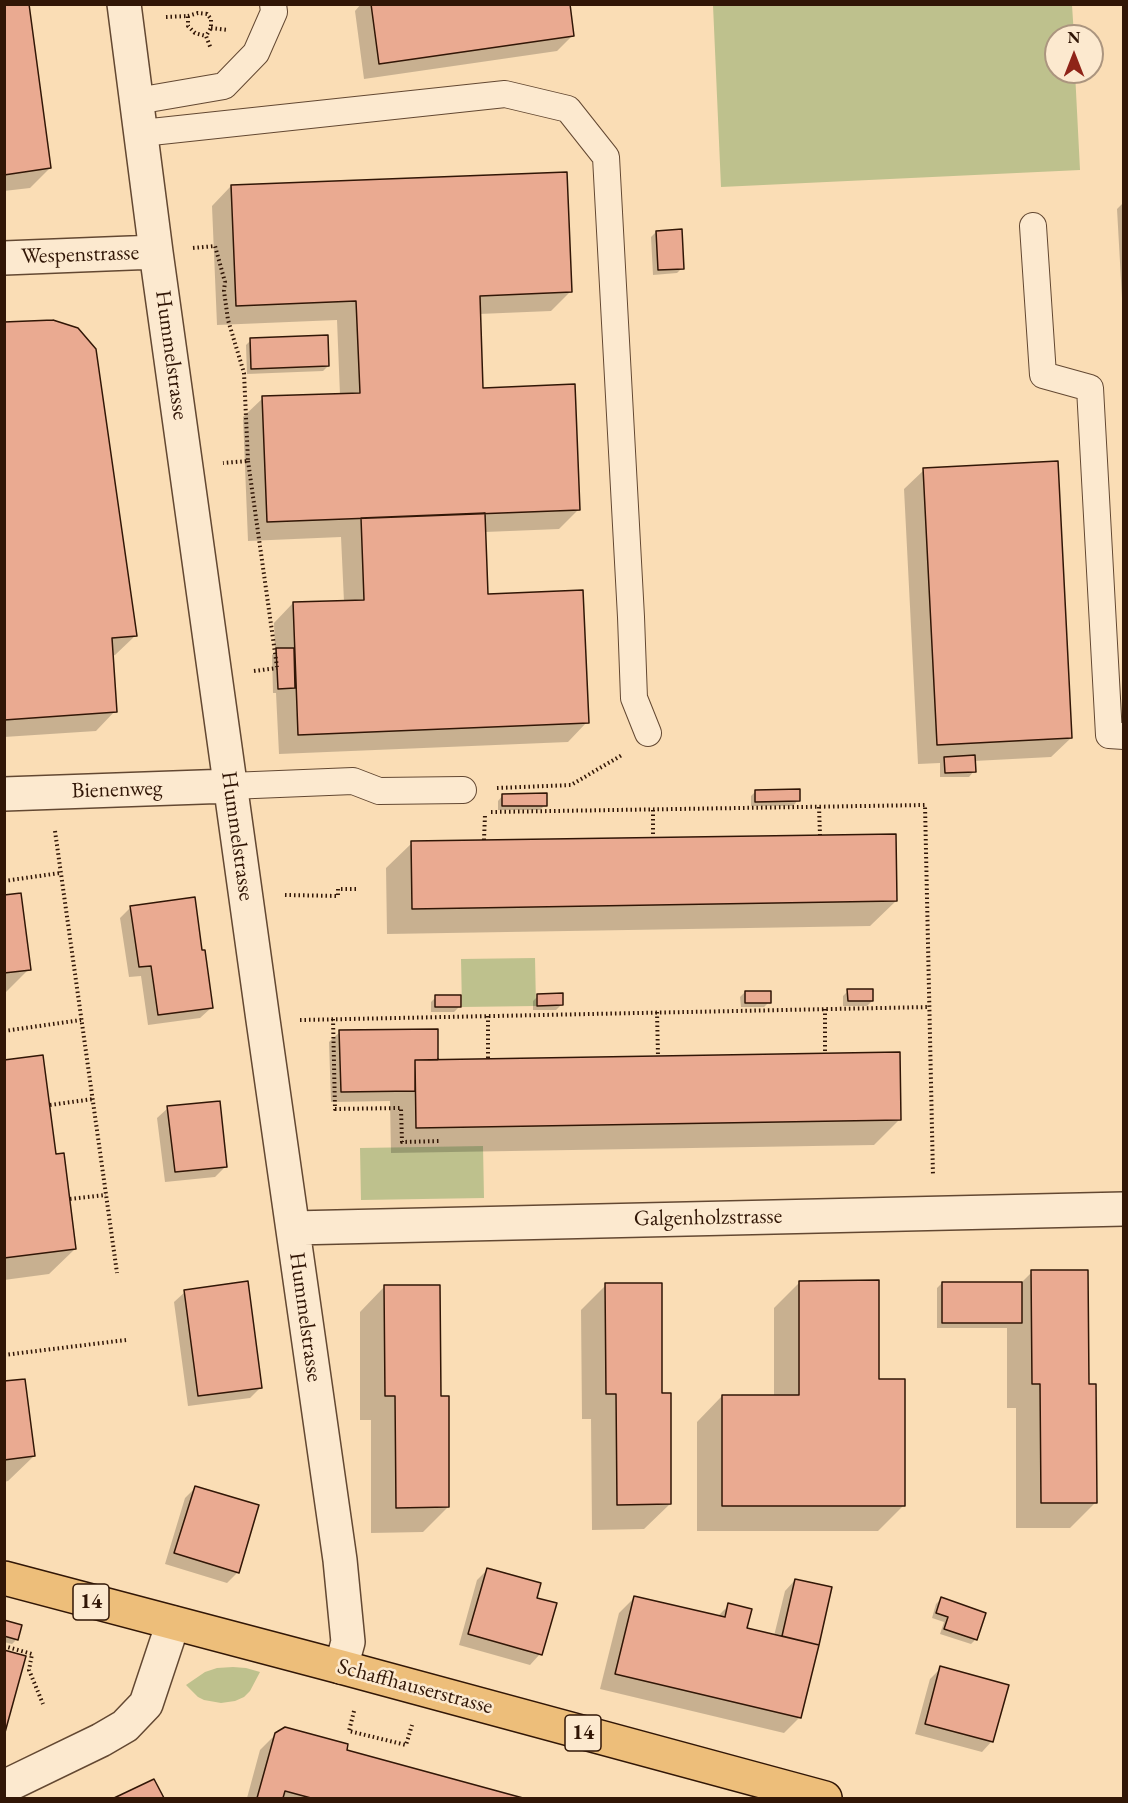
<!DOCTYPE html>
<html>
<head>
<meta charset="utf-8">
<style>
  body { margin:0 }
  #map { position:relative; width:1128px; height:1803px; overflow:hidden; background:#faddb5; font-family:"EB Garamond",serif }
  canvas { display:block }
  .frame { position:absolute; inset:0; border:6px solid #311606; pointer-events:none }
  .north { position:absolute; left:1044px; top:24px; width:60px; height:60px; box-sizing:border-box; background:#fce9cf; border:2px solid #ab957f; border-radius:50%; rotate:0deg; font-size:16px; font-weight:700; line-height:24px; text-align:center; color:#311606 }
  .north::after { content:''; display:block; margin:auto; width:21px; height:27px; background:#8f2418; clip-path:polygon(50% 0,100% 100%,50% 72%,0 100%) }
</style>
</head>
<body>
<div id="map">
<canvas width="1128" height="1803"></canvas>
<div class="frame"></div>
<div class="north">N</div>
</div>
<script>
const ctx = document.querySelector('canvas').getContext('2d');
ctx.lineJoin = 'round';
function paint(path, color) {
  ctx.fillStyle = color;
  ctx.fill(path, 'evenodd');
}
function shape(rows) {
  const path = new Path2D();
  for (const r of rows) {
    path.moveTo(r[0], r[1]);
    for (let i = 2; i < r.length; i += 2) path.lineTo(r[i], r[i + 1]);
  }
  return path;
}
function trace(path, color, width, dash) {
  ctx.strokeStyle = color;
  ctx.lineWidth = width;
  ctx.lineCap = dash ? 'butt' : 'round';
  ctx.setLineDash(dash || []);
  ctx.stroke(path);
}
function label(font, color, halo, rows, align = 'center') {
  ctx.font = font + ' "EB Garamond",serif';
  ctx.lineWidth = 5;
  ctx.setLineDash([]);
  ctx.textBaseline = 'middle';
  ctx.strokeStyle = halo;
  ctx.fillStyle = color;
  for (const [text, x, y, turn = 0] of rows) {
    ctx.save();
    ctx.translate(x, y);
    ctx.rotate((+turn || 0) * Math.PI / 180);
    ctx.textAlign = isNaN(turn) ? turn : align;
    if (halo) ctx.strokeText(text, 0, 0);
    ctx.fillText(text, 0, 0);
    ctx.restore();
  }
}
const green = shape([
  [713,5,1072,5,1074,36,1056,36,1056,72,1075,72,1080,170,721,187],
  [535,958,536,1006,462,1007,461,959],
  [483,1146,484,1198,361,1200,360,1148],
  [233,1667,246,1668,260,1672,250,1691,244,1697,235,1701,221,1703,204,1700,198,1697,186,1685,205,1672,217,1668]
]);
const shadow = shape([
  [4,4,50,168,30,188,4,191],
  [361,4,568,4,572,36,557,51,364,79,355,11],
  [231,186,570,292,551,311,479,314,482,389,579,509,559,529,485,532,487,596,587,722,568,742,279,754,276,693,273,693,272,655,275,652,274,623,293,603,344,602,341,537,248,541,243,417,263,398,340,395,337,320,217,325,212,206],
  [1124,202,1124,334,1117,209],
  [656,232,682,268,677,273,653,275,651,237],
  [4,324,135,636,115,655,111,656,115,711,96,731,4,737],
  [251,340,328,366,323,371,247,374,246,345],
  [924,470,1071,738,1051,757,974,761,974,771,969,777,940,777,940,763,918,764,904,489],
  [756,791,798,800,793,806,751,806,751,796],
  [503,795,545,805,540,810,498,810,498,801],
  [412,843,896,901,870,926,387,934,386,868],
  [4,897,29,969,4,994],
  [131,907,211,1008,200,1018,148,1025,141,976,129,977,120,918],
  [848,991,872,1001,867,1006,843,1006,843,996],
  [745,992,769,1002,764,1007,741,1007,740,997],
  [538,996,561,1005,556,1010,533,1010,533,1001],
  [436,997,459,1007,454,1012,431,1012,431,1002],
  [340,1032,435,1062,900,1119,874,1145,391,1153,390,1101,331,1102,329,1042],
  [4,1061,54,1156,75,1249,49,1274,4,1280],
  [168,1108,226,1166,215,1177,165,1182,157,1118],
  [1032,1272,1087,1385,1096,1502,1070,1528,1016,1528,1016,1408,1007,1408,1007,1328,937,1328,937,1288,942,1283,1021,1283],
  [799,1283,877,1380,904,1505,878,1531,697,1531,697,1422,722,1396,774,1396,774,1308],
  [606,1285,661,1395,670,1504,644,1529,592,1530,591,1419,582,1419,581,1310],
  [385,1286,439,1397,448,1507,423,1532,371,1533,371,1420,360,1420,360,1312],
  [185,1292,261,1387,250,1398,188,1406,174,1302],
  [4,1383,34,1456,8,1481,4,1482],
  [195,1488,238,1572,227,1583,165,1564,185,1498],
  [487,1570,535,1599,540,1654,530,1665,459,1645,477,1580],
  [795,1580,830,1588,800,1717,784,1733,600,1689,619,1613,634,1598,717,1617,729,1605,745,1629,774,1636,785,1591],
  [941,1599,976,1639,971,1644,940,1634,944,1622,932,1618,936,1604],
  [4,1621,17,1639,12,1644,4,1642],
  [941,1668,992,1741,982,1752,915,1734,930,1679],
  [276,1734,345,1751,520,1798,247,1798,260,1750],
  [154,1781,163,1798,117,1798]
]);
const building = shape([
  [4,4,29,4,51,168,4,175,4,4],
  [371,4,570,4,574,36,379,64,371,4],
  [567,172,572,292,480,296,483,388,575,384,580,510,267,522,262,396,360,393,356,301,236,306,231,185,567,172],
  [682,229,684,269,658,270,656,231,682,229],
  [53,320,78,328,96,349,137,636,112,638,117,712,4,720,4,322,53,320],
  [328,335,329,366,251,369,250,338,328,335],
  [1058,461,1072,738,937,745,923,468,1058,461],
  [485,513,488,594,583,590,589,723,298,735,293,602,364,600,361,518,485,513],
  [276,648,294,648,295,688,278,689,276,648],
  [975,755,976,772,945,773,944,757,975,755],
  [800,789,800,801,755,802,755,790,800,789],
  [547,793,547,806,502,806,502,794,547,793],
  [896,834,897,901,412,909,411,841,896,834],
  [21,893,31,970,4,973,4,895,21,893],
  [195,897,202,950,205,950,213,1008,158,1015,151,966,139,967,130,906,195,897],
  [847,989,873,989,873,1001,848,1001,847,989],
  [745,991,771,991,771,1003,745,1003,745,991],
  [563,993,563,1005,537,1006,537,994,563,993],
  [435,995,461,995,461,1007,435,1007,435,995],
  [438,1029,438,1060,415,1060,415,1091,341,1092,339,1030,438,1029],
  [900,1052,901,1120,416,1128,415,1060,900,1052],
  [43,1055,56,1154,64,1153,76,1249,4,1258,4,1060,43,1055],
  [220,1101,227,1167,175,1172,167,1106,220,1101],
  [1031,1270,1088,1270,1089,1384,1096,1384,1097,1503,1041,1503,1040,1384,1032,1384,1031,1270],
  [879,1280,879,1379,905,1379,905,1506,722,1506,722,1395,799,1395,799,1281,879,1280],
  [248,1281,262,1388,198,1396,184,1290,248,1281],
  [942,1282,1022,1282,1022,1323,942,1323,942,1282],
  [605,1283,662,1283,662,1393,671,1393,671,1504,617,1505,616,1394,606,1394,605,1283],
  [384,1285,440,1285,441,1396,449,1396,449,1507,396,1508,395,1396,385,1396,384,1285],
  [25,1379,35,1456,4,1460,4,1381,25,1379],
  [195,1486,259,1505,239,1573,174,1553,195,1486],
  [487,1568,541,1583,537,1598,557,1603,542,1655,468,1634,487,1568],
  [795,1579,832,1587,819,1645,782,1636,795,1579],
  [634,1596,725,1617,728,1603,752,1609,747,1628,819,1645,801,1718,615,1674,634,1596],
  [941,1597,986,1613,977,1640,944,1629,948,1617,936,1613,941,1597],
  [4,1620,22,1625,18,1640,4,1636,4,1620],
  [4,1650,26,1656,4,1736,4,1650],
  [940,1666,1009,1685,993,1742,925,1724,940,1666],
  [285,1727,348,1744,347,1750,523,1798,311,1798,285,1791,283,1798,257,1798,275,1733,285,1727],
  [154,1779,164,1798,114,1798,154,1779]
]);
const path = shape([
  [188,16,198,13,207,14,211,19,211,28,206,36],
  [166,17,188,16,188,26,195,33,206,36,211,49],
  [211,28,228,30],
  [193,248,215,246,225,282,224,291,228,320,244,373,248,461,223,463],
  [248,461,277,667],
  [254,671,277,668],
  [497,788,571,785,622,755],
  [819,807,820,835],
  [653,810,653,838],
  [491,812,925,805,933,1176],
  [55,831,117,1273],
  [484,840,485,815],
  [4,881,60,873],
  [285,895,338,896,338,889,357,889],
  [825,1009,825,1053],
  [657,1012,658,1056],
  [488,1016,488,1059],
  [333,1019,335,1109,401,1108,402,1142,441,1141],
  [300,1020,929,1007],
  [4,1031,81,1020],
  [50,1105,93,1099],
  [70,1199,106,1195],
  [4,1355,126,1340],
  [4,1646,32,1654,29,1670,43,1704],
  [354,1711,349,1731,406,1745,412,1725]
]);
const lane = shape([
  [137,101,224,86,256,53,274,12,273,4],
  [142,133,505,94,568,109,606,157,631,617,634,698,648,733],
  [1033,226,1043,375,1090,388,1109,735,1124,736],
  [230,786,353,781,379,791,463,790]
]);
const street = shape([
  [124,4,156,252,263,1020,340,1560,348,1642,341,1667],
  [4,258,156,252],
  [4,794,230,786],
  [293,1228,1124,1209],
  [4,1787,101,1740,125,1726,146,1704,173,1623]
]);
const primary = shape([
  [4,1578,341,1667,825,1798]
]);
const shields = [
  [91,1602,36],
  [583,1733,36]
];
const shieldNames = [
  ["14",91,1602],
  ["14",583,1733]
];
const streetNames = [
  ["Wespenstrasse",80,255,-2],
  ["Hummelstrasse",171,355,82],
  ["Bienenweg",117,790,-2],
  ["Hummelstrasse",237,836,82],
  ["Galgenholzstrasse",708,1218,-1],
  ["Hummelstrasse",305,1317,82],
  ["Schaffhauserstrasse",415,1687,15]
];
paint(green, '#bec18d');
paint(shadow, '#0003');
paint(building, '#eaaa91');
trace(building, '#311606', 1.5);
trace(lane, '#634832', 28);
trace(street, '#634832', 36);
trace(primary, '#311606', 36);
trace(path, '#311606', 4, [1.5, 3]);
trace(lane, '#fce9cf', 26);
trace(street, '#fce9cf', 33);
trace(primary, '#edbe7a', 33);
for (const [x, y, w] of shields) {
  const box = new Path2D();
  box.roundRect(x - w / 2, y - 18, w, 36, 4.5);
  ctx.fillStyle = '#fce9cf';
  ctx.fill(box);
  trace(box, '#311606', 1.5);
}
label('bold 21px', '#311606', null, shieldNames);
label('22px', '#311606', '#fce9cf', streetNames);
</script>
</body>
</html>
